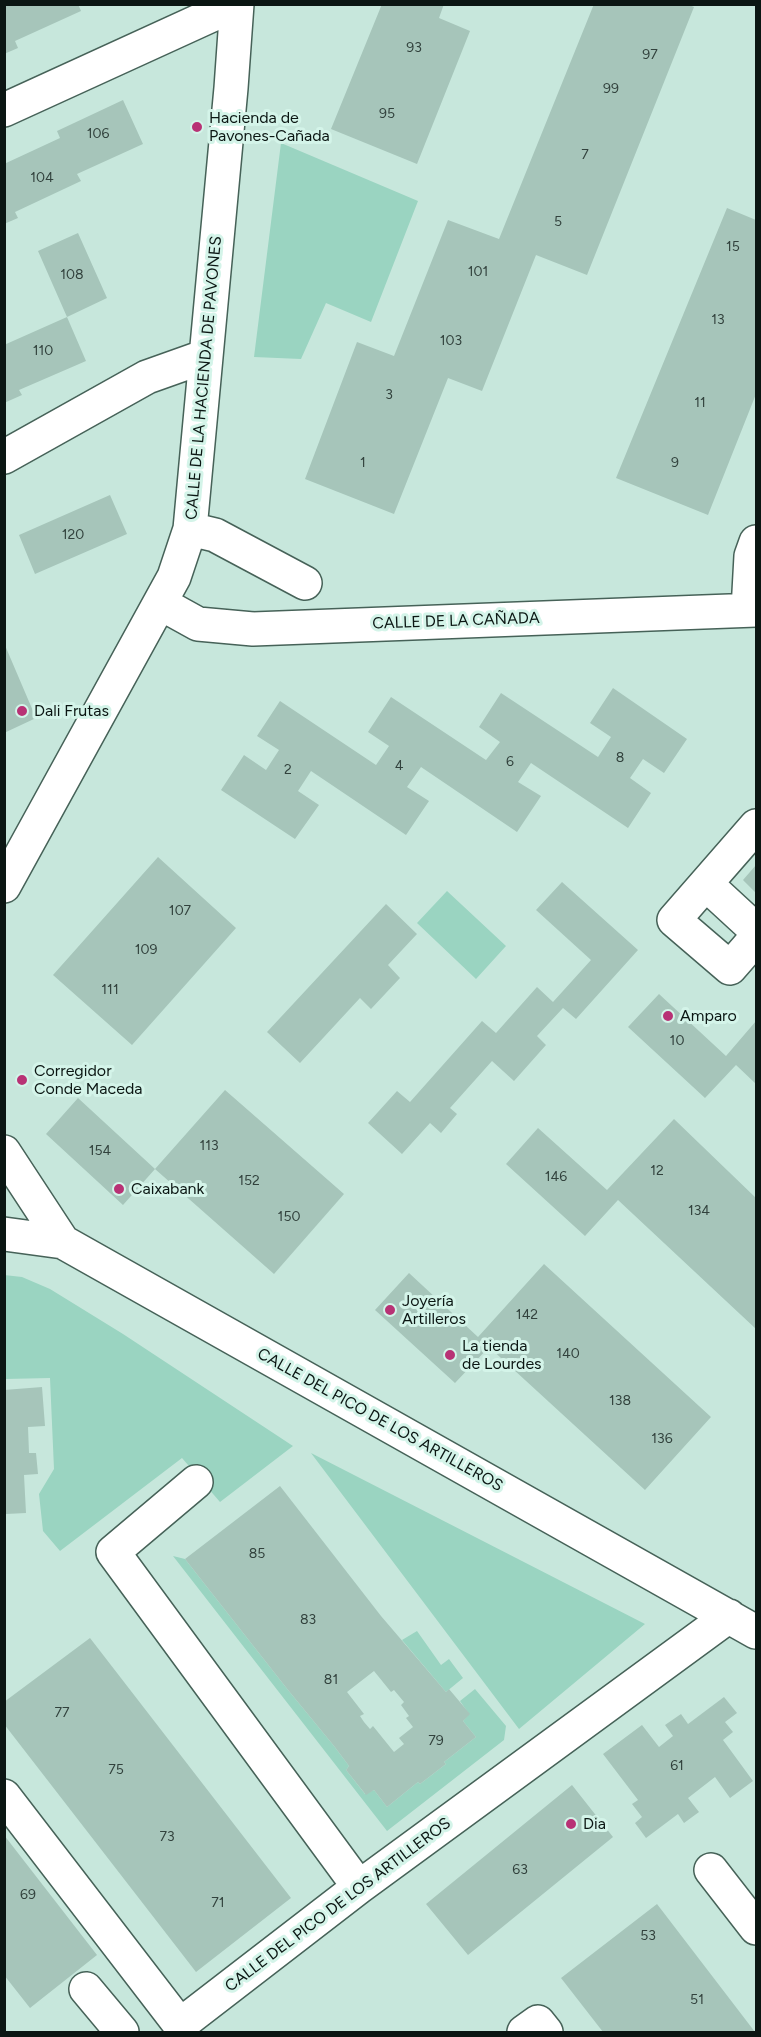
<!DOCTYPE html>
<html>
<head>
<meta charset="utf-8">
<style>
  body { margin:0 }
  #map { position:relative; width:761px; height:2037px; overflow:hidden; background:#c7e7dc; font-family:Figtree,sans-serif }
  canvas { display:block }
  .frame { position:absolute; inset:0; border:6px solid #0b1613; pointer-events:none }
</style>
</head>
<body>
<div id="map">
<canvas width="761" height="2037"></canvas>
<div class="frame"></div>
</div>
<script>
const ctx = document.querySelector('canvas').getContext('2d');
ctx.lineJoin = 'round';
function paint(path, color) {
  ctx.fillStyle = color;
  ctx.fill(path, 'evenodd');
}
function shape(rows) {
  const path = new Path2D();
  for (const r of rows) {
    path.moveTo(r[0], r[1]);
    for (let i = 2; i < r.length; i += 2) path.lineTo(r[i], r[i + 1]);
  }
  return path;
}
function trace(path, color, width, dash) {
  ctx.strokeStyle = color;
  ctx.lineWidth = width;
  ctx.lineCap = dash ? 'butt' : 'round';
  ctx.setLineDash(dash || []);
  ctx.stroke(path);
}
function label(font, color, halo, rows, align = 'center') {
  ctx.font = font + ' Figtree,sans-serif';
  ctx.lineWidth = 6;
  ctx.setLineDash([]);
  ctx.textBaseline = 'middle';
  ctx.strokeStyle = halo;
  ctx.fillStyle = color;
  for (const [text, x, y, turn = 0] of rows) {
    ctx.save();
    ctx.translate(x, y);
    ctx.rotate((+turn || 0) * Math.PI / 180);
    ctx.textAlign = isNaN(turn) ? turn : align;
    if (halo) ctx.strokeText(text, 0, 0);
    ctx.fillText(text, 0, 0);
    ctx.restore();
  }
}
const green = shape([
  [281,143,418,201,371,322,326,303,301,359,254,357],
  [447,891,506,946,476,979,417,923],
  [4,1275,22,1277,50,1289,123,1334,293,1446,220,1502,182,1458,60,1551,43,1531,39,1494,54,1469,50,1378,5,1379],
  [311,1453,645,1624,519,1729],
  [173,1556,185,1559,288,1690,334,1746,349,1766,346,1770,365,1794,374,1790,387,1807,418,1782,420,1784,446,1764,444,1762,476,1737,463,1721,469,1714,460,1701,475,1689,506,1726,504,1740,387,1831],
  [417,1631,441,1665,449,1659,463,1678,446,1692,402,1640]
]);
const building = shape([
  [4,4,78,4,81,11,15,41,18,48,4,54],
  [382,4,444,4,439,18,470,31,417,164,331,129],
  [594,4,687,4,694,7,587,275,536,255,482,391,448,378,394,514,305,479,357,342,394,356,448,220,499,239],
  [123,100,143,144,77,174,81,181,15,212,18,218,4,224,4,164,60,138,57,131],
  [727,208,756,220,756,394,708,515,616,478],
  [78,233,107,298,67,317,38,251],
  [67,317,86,361,19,390,22,395,4,403,4,345],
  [110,495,127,534,35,574,19,535],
  [4,643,36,718,4,733],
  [613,688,687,739,664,773,643,759,630,778,651,793,628,828,531,763,518,782,541,796,517,832,421,767,407,787,429,801,406,835,311,771,298,791,319,805,295,839,221,790,244,755,266,770,279,750,257,736,280,701,376,765,389,746,368,732,391,697,486,760,500,742,479,727,501,693,598,757,611,737,590,723],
  [158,857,236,928,132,1045,53,975],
  [756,865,756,893,743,880],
  [562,882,638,950,576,1019,563,1008,537,1036,546,1045,514,1081,492,1061,450,1108,457,1114,441,1133,430,1123,402,1154,368,1123,397,1091,410,1102,482,1021,496,1033,537,987,553,1002,591,960,536,910],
  [386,904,417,934,388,965,400,978,371,1009,360,998,300,1063,267,1032],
  [659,994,726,1056,756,1021,756,1084,736,1065,705,1098,628,1027],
  [225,1090,344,1194,274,1274,155,1169],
  [78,1098,155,1169,123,1205,46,1134],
  [674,1119,756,1198,756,1329,618,1200,585,1236,506,1164,538,1128,607,1190],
  [544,1264,711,1417,645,1490,489,1347,455,1383,375,1310,409,1273,478,1337],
  [42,1387,45,1426,28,1427,29,1453,36,1453,38,1474,24,1475,26,1513,6,1514,6,1504,4,1504,4,1390],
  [280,1486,381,1616,446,1692,449,1689,470,1714,463,1721,476,1737,444,1762,446,1764,420,1784,418,1782,387,1807,374,1790,366,1795,346,1770,349,1766,334,1746,288,1690,185,1559],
  [374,1671,391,1692,394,1690,404,1702,401,1705,409,1716,406,1718,413,1727,399,1738,404,1744,394,1752,373,1726,370,1729,364,1722,360,1716,364,1714,347,1692],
  [90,1638,291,1898,196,1972,4,1724,4,1702],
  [724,1697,737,1713,725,1722,733,1732,723,1740,753,1781,730,1798,715,1777,688,1798,699,1812,684,1823,678,1814,646,1838,635,1823,642,1817,632,1804,638,1800,603,1754,642,1725,659,1747,673,1736,665,1725,681,1714,688,1724],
  [572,1785,613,1837,468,1955,426,1904],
  [4,1835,97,1955,30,2008,4,1975],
  [657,1904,755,2032,603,2032,561,1978]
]);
const minor = shape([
  [4,110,236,4],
  [4,457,147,377,206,356],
  [190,529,215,535,305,583],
  [160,603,198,624,253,629,756,610],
  [748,610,751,556,756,542],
  [756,826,674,920,730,968,756,938],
  [706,884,756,930],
  [4,886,174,577,190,529,231,88,237,4],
  [4,1152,63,1242],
  [4,1234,63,1242,756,1632],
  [196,1482,113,1552,359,1887],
  [4,1796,180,2025,359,1887,729,1616],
  [711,1870,756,1928],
  [86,1989,122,2032],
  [524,2032,538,2022,546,2032]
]);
const markers = [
  [197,127,6,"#b83275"],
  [22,711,6,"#b83275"],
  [668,1016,6,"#b83275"],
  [22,1080,6,"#b83275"],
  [119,1189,6,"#b83275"],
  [390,1310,6,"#b83275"],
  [450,1355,6,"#b83275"],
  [571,1824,6,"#b83275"]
];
const numberNames = [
  ["93",414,48],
  ["97",650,55],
  ["99",611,89],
  ["95",387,114],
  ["106",98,134],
  ["7",585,155],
  ["104",42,178],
  ["5",558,222],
  ["15",733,247],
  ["101",478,272],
  ["108",72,275],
  ["13",718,320],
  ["103",451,341],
  ["110",43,351],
  ["3",389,395],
  ["11",700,403],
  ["1",363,463],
  ["9",675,463],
  ["120",73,535],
  ["8",620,758],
  ["6",510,762],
  ["4",399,766],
  ["2",288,770],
  ["107",180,911],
  ["109",146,950],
  ["111",110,990],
  ["10",677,1041],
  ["113",209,1146],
  ["154",100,1151],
  ["12",657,1171],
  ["146",556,1177],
  ["152",249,1181],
  ["134",699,1211],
  ["150",289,1217],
  ["142",527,1315],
  ["140",568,1354],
  ["138",620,1401],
  ["136",662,1439],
  ["85",257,1554],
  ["83",308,1620],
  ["81",331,1680],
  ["77",62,1713],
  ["79",436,1741],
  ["61",677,1766],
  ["75",116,1770],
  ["73",167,1837],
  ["63",520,1870],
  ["69",28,1895],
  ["71",218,1903],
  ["53",648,1936],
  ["51",697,2000]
];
const poiNames = [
  ["Hacienda de",209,118],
  ["Pavones-Cañada",209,136],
  ["Dali Frutas",34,711],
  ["Amparo",680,1016],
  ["Corregidor",34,1071],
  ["Conde Maceda",34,1089],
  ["Caixabank",131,1189],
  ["Joyería",402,1301],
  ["Artilleros",402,1319],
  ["La tienda",462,1346],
  ["de Lourdes",462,1364],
  ["Dia",583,1824]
];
const streetNames = [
  ["CALLE DE LA HACIENDA DE PAVONES",204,378,-85],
  ["CALLE DE LA CAÑADA",456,621,-2],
  ["CALLE DEL PICO DE LOS ARTILLEROS",380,1420,29],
  ["CALLE DEL PICO DE LOS ARTILLEROS",338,1905,-37]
];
paint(green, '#9ad4c1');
paint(building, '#a6c5ba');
trace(minor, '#466258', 36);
trace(minor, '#fff', 33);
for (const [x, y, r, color] of markers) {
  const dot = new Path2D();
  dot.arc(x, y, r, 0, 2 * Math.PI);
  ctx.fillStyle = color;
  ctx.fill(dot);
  trace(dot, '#d4f4e9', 2);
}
label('14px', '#32423d', null, numberNames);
label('16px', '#0b1613', '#d4f4e9', poiNames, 'left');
label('16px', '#0b1613', '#d4f4e9', streetNames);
</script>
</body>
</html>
